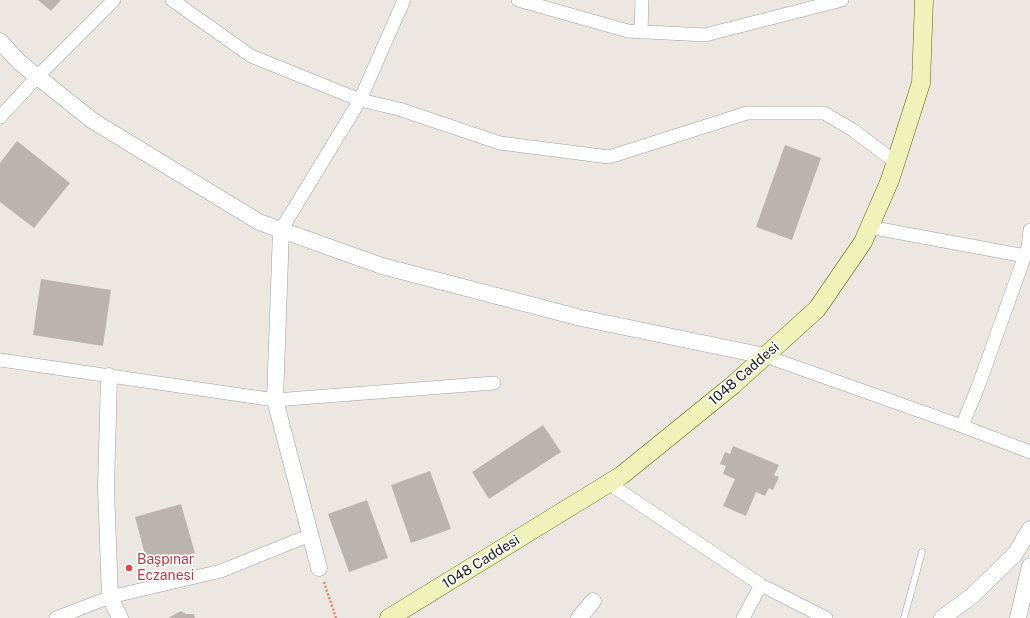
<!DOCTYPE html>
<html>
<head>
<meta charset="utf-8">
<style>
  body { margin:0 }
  canvas { display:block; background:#ece8e1 }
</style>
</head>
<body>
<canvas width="1030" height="618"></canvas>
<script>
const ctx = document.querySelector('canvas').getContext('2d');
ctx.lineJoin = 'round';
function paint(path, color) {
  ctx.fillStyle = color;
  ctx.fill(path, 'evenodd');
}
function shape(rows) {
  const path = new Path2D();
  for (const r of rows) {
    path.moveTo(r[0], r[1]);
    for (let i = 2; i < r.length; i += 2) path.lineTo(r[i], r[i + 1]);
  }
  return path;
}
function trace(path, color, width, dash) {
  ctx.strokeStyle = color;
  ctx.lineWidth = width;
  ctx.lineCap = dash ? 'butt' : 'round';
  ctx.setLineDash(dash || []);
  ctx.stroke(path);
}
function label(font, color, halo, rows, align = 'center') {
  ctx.font = font + ' "Public Sans",sans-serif';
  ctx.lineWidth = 3.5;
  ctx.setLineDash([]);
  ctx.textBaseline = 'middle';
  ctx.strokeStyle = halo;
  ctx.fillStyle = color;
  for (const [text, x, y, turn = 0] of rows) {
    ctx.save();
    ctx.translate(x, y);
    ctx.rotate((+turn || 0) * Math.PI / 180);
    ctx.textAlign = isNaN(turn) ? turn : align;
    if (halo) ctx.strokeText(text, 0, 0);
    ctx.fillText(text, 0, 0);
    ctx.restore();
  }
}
const building = shape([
  [38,0,61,0,51,11],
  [17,141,70,183,34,228,0,202,0,163],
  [785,145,821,158,792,240,756,227],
  [41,279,111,290,103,346,33,335],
  [543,425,561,452,489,499,472,472],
  [733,446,779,465,774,475,779,477,773,490,769,488,765,496,756,492,746,516,723,506,735,479,723,474,726,466,720,464,725,452,730,454],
  [430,471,451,529,411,543,391,485],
  [367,500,388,558,349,572,328,514],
  [181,504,195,553,148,566,135,517],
  [181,611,186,614,194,614,195,618,168,618]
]);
const path = shape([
  [324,582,336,618]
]);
const service = shape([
  [904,618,922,552]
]);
const minor = shape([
  [172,0,251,56,360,100,399,109,500,143,609,157,747,113,824,113,853,130,895,162],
  [518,0,628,31,705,35,842,0],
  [641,32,642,0],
  [0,117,37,77,114,0],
  [869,227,1025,256],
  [281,230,360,100,404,0],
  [765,356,962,426,1030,452],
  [0,360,275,400,494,383],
  [962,426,978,387,1028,247,1030,230],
  [608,483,761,585,826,618],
  [56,618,110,597,221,571,310,535],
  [743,618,761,585]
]);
const tertiary = shape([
  [0,41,19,62,93,121,259,222,382,266,581,318,765,356],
  [281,230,275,400,319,568],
  [109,376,106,488,110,597,120,618],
  [579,618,593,601],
  [942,618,972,596,1015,554,1030,529],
  [1018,618,1030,566]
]);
const secondary = shape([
  [389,618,622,475,733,385,817,309,863,242,890,180,921,83,924,0]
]);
const markers = [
  [129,568,4,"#e0444e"]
];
const streetNames = [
  ["1048 Caddesi",744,374,-41],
  ["1048 Caddesi",481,562,-32]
];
const healthNames = [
  ["Başpınar",137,560],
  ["Eczanesi",137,576]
];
paint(building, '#bbb4ae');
trace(service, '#9f9f9f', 7);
trace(minor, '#9f9f9f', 14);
trace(tertiary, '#9f9f9f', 17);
trace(secondary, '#5c660e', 19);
trace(path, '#ec7f72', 2.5, [2, 2]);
trace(service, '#fff', 6);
trace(minor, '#fff', 13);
trace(tertiary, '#fff', 16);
trace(secondary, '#eff2b9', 18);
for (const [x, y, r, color] of markers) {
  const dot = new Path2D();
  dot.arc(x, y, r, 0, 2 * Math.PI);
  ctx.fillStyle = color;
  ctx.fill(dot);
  trace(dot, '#fff', 1.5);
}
label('14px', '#1b1b1b', '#fff', streetNames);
label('14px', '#be3a42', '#fff', healthNames, 'left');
</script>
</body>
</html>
